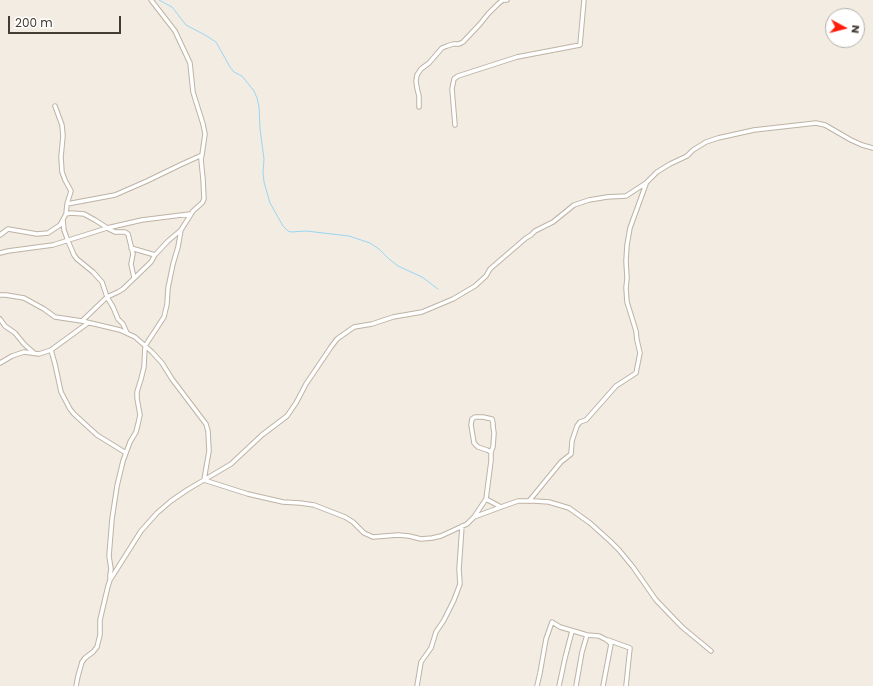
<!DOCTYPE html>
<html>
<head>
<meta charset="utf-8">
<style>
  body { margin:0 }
  #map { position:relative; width:873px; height:686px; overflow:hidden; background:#f2ece2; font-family:Poppins,sans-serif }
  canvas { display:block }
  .north { position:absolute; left:825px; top:8px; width:40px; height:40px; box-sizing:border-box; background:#fff; border:1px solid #b4b1ad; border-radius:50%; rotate:97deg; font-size:11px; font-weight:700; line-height:16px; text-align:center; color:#443b32 }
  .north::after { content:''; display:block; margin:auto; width:14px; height:18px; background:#ff1e0c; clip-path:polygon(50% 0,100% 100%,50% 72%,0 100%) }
  .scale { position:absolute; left:8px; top:16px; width:113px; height:18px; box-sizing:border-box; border:2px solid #443b32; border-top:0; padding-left:5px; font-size:12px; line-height:14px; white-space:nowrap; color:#443b32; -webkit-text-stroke:3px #fff; paint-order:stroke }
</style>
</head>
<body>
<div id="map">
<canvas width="873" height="686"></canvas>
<div class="north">N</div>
<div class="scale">200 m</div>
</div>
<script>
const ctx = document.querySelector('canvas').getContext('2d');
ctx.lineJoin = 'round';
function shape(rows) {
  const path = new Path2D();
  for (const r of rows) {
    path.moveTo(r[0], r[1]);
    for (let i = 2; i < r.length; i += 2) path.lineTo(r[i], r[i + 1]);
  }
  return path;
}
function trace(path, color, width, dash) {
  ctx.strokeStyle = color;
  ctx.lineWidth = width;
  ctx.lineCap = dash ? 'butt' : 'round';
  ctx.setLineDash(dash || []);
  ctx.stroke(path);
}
const stream = shape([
  [159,0,172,7,186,25,205,35,216,42,230,67,234,72,242,76,254,91,257,98,259,107,260,129,264,159,263,172,264,182,270,203,283,226,288,231,291,232,306,231,349,236,370,243,379,249,389,259,398,266,422,277,438,289]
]);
const minor = shape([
  [419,107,419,96,417,88,416,81,417,75,421,69,429,63,442,48,447,46,453,44,459,44,463,42,480,24,488,14,498,4,503,0,507,0],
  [455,125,452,89,454,79,458,76,517,57,580,45,584,0],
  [67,204,115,195,147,181,180,165,202,155],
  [66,214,71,213,84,214,95,220,109,229,115,232,125,232,128,234,133,254,131,264,134,278],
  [63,220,64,230,68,241,74,255,77,259,93,272,102,282,107,297,113,307,118,319,123,324,127,333],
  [0,235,8,229,37,234,48,233,60,225,66,214,67,204,71,191,65,180,62,172,61,157,63,136,62,125,55,106],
  [131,248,155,255],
  [0,253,8,251,53,245,107,228,142,220,190,214],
  [0,295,6,295,24,298,44,309,55,317,82,321,107,297,118,292,123,289,151,262,155,255,168,241,181,230],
  [0,319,5,326,15,333,24,344,34,353],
  [82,321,120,330,135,337,152,352,162,363,172,379,206,424,208,431,209,451,204,480],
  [51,350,55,364,61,392,70,409,74,414,97,435,126,453],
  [0,363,12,356,24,352,39,354,51,350,88,323],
  [204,480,248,494,283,502,300,503,314,505,345,517,353,522,364,533,373,537,398,535,409,536,421,539,432,538,441,536,467,524,474,517,501,507,518,501,534,501,549,502,569,508,590,523,610,541,619,550,633,567,656,600,682,627,711,651],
  [486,499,501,507],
  [529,501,561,462,571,454,572,441,577,426,580,422,586,420,616,386,636,373,640,353,637,340,636,331,627,302,626,288,627,278,626,261,627,245,630,228,646,184],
  [474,517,486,499,491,461,491,452,493,447,494,433,493,426,493,423,492,419,483,417,475,417,472,419,471,425,474,443,478,447,487,450,491,452],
  [110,579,110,575,111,569,109,556,112,519,117,486,123,461,130,442,136,432,138,424,140,415,137,398,137,392,141,379,144,367,145,346,164,317,167,304,168,288,173,264,178,247,181,230,193,211,202,203,204,199,203,179,201,159,202,155,205,134,203,124,193,92,190,63,175,31,151,0],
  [608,640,630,648,626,686],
  [76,686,78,676,82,662,85,658,93,652,97,647,100,635,100,620,108,586,110,580,141,531,157,513,171,501,187,490,231,464,262,435,287,416,296,403,306,384,331,347,337,339,354,327,372,324,393,317,422,312,453,299,475,286,486,276,490,269,526,238,531,235,535,231,553,222,574,205,589,200,607,197,626,196,646,183,657,172,670,164,687,156,693,150,706,142,718,138,754,130,816,123,825,125,851,140,862,145,873,148],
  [417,686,421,662,431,648,436,632,444,620,454,600,460,584,459,569,462,526],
  [537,686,540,673,546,639,552,622,560,627,587,635,599,636,605,639,608,641,611,644,603,686],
  [559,686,565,658,572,631],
  [576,686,582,652,587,635]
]);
trace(stream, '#99d5f4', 1);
trace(minor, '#beb3a4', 5.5);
trace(minor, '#fff', 3.5);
</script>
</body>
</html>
